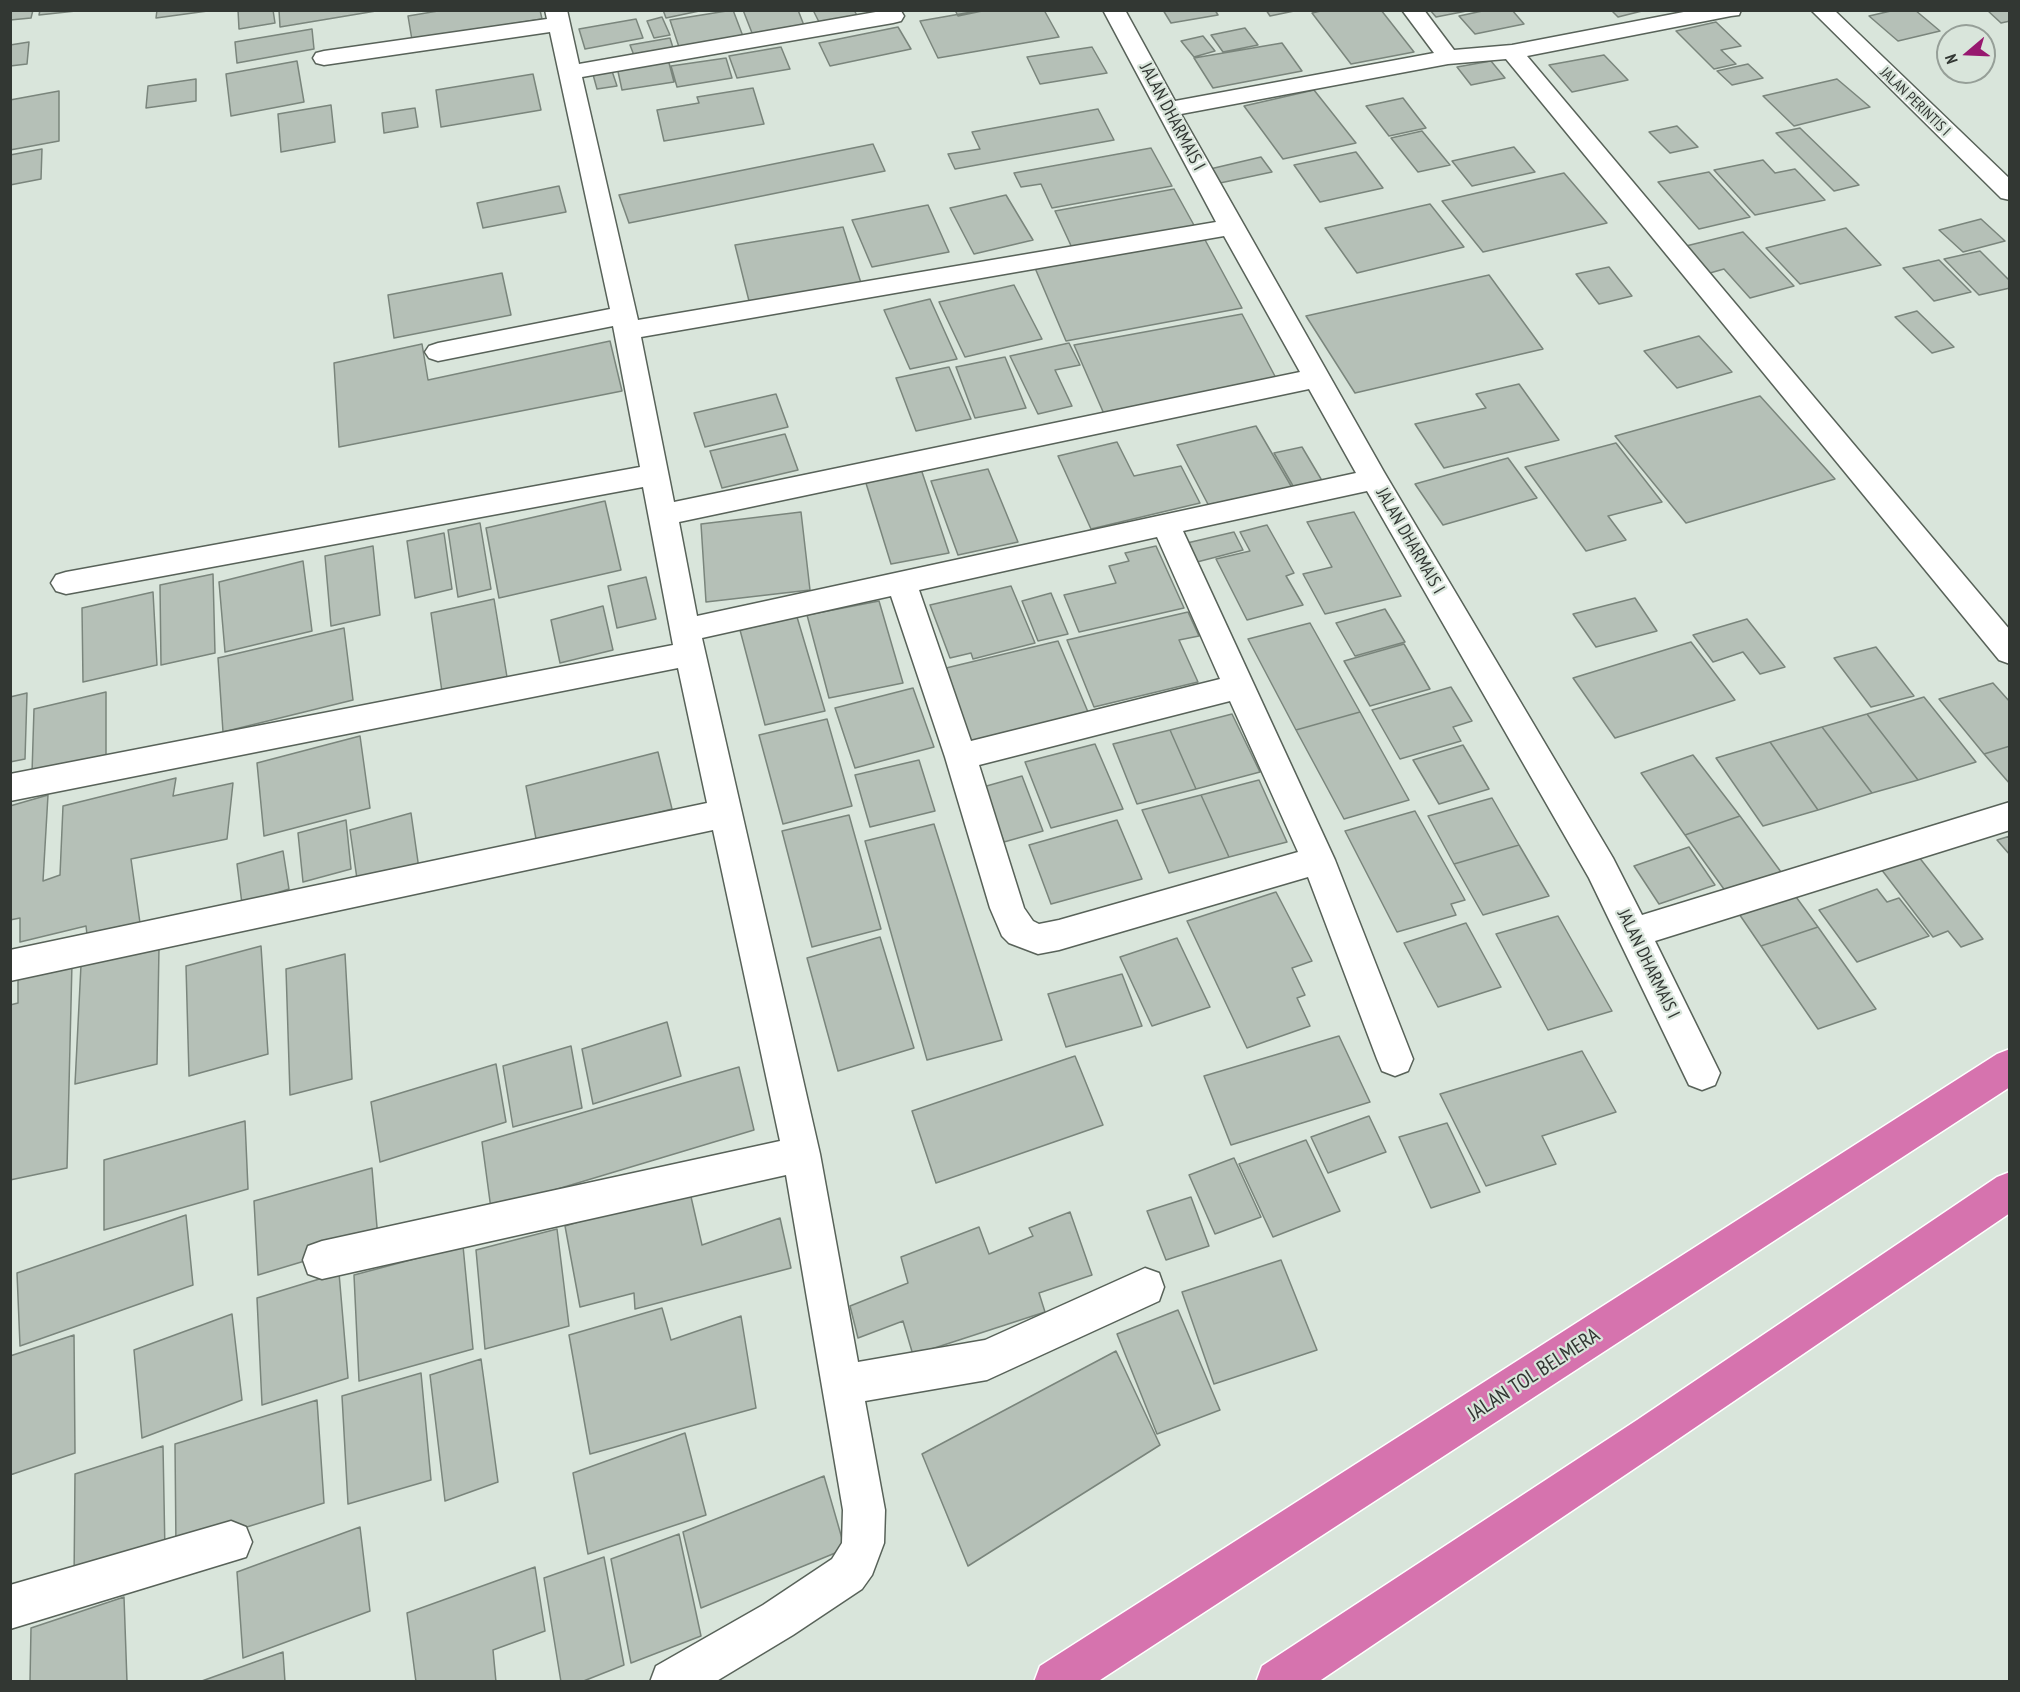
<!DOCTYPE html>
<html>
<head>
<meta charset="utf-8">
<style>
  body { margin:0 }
  #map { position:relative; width:2020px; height:1692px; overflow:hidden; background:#d9e5db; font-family:"PT Sans Narrow",sans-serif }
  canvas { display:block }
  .frame { position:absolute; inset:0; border:12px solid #323733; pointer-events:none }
  .north { position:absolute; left:1936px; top:24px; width:60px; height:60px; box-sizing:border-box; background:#d9e5db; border:2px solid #969f98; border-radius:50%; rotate:251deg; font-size:16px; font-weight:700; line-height:24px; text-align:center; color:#323733 }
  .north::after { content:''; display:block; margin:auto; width:21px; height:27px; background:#97186f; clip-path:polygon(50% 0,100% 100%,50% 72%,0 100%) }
</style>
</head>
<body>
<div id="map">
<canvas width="2020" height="1692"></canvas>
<div class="frame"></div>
<div class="north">N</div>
</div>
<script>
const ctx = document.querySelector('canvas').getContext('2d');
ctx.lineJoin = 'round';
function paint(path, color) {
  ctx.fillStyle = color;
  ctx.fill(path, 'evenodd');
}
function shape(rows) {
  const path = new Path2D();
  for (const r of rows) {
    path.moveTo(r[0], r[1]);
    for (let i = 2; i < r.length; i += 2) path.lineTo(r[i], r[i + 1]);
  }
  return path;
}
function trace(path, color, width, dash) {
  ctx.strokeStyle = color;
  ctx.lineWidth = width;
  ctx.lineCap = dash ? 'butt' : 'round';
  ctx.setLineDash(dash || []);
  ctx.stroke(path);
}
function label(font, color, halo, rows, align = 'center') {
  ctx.font = font + ' "PT Sans Narrow",sans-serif';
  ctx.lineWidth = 4.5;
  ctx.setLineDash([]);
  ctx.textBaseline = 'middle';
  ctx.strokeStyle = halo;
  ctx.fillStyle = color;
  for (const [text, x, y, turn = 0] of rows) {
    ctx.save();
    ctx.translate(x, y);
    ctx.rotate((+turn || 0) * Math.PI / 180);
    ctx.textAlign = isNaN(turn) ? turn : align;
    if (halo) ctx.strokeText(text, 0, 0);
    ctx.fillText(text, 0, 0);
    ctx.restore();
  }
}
const building = shape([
  [10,10,33,10,31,18,10,20,10,10],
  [40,10,85,10,39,15,40,10],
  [157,10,215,10,156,18,157,10],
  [238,10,273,10,275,23,239,29,238,10],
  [279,10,382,10,280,27,279,10],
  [444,10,540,10,542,19,412,40,408,16,444,10],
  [663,10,704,10,666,18,663,10],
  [733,10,744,39,680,50,670,20,733,10],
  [743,10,798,10,805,28,754,38,743,10],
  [813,10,854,10,859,19,821,26,813,10],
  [955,10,987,10,958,16,955,10],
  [983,10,1044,10,1059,37,938,58,920,21,983,10],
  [1163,10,1215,10,1218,15,1171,23,1163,10],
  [1266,10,1299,10,1270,16,1266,10],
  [1325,10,1381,10,1414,52,1351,64,1312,13,1325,10],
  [1430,10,1472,10,1436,17,1430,10],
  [1487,10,1512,10,1524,24,1475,34,1459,16,1487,10],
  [1611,10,1646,10,1618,17,1611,10],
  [1895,10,1915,10,1940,31,1898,41,1869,16,1895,10],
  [1987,10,2010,10,2010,21,2001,23,1987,10],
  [662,17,670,35,654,38,647,21,662,17],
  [636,19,643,38,585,49,579,29,636,19],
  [1716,22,1741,46,1721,50,1736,64,1714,69,1676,31,1716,22],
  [898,27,911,49,830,66,819,43,898,27],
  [1245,28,1258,45,1223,52,1211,35,1245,28],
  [312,29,314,49,237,63,235,42,312,29],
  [1203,36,1215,51,1194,57,1181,41,1203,36],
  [670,38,674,51,635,58,630,45,670,38],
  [29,42,27,64,10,66,10,45,29,42],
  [1282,43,1302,71,1213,88,1194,58,1282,43],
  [781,47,790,69,737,78,729,56,781,47],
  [1092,47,1107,73,1040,84,1027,57,1092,47],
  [1604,55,1628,80,1572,92,1549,65,1604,55],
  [726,58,732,78,677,87,671,66,726,58],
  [668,59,674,82,622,90,617,67,668,59],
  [297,61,304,102,231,116,226,74,297,61],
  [1491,61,1505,78,1471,85,1457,67,1491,61],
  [1748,64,1763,78,1732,85,1717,71,1748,64],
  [611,68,617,86,597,89,592,71,611,68],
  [533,74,541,110,441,127,436,90,533,74],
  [196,79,196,101,146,108,148,86,196,79],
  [1837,79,1870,107,1794,126,1763,96,1837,79],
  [753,88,764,124,664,141,657,110,699,103,697,97,753,88],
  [1314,90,1356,143,1283,159,1244,106,1314,90],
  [59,91,59,141,10,150,10,100,59,91],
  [1403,98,1426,128,1389,136,1366,106,1403,98],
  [331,105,335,142,281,152,278,114,331,105],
  [415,108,418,127,384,133,382,113,415,108],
  [1098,109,1114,140,955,169,948,154,980,149,972,132,1098,109],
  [1677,126,1698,147,1670,153,1649,132,1677,126],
  [1800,128,1859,185,1834,191,1776,133,1800,128],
  [1422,131,1450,165,1418,172,1391,138,1422,131],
  [873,144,885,171,629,223,619,195,873,144],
  [1514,147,1535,172,1472,186,1452,161,1514,147],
  [1151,148,1172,186,1052,208,1041,184,1021,187,1014,173,1151,148],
  [42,149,41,179,10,185,10,155,42,149],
  [1356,152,1383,188,1320,202,1294,165,1356,152],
  [1261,157,1272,172,1220,183,1210,169,1261,157],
  [1763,160,1775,173,1795,169,1825,200,1755,215,1714,170,1763,160],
  [1709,172,1750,217,1699,229,1658,182,1709,172],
  [1564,173,1607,223,1483,252,1442,201,1564,173],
  [559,186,566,212,483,228,477,203,559,186],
  [1174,189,1195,227,1073,250,1055,211,1174,189],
  [1006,195,1033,240,974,254,950,208,1006,195],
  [1430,204,1464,247,1357,273,1325,228,1430,204],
  [928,205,949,252,872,267,852,220,928,205],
  [1981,219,2005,241,1963,252,1939,230,1981,219],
  [843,227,862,286,750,305,735,245,843,227],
  [1846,228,1881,265,1800,284,1766,248,1846,228],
  [1743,232,1794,286,1750,298,1724,269,1710,273,1686,246,1743,232],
  [1204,238,1242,308,1066,341,1035,268,1204,238],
  [1980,251,2010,281,2010,288,1979,295,1944,259,1980,251],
  [1939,260,1971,292,1934,301,1903,268,1939,260],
  [1609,267,1632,296,1599,304,1576,274,1609,267],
  [502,273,511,315,394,338,388,295,502,273],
  [1489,275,1543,349,1355,393,1306,316,1489,275],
  [1014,285,1042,339,965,357,939,302,1014,285],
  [930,299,957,359,910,369,884,310,930,299],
  [1917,311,1954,347,1932,353,1895,317,1917,311],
  [1242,314,1277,380,1104,414,1074,345,1242,314],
  [1699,336,1732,372,1677,388,1644,351,1699,336],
  [610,341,622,391,339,447,334,363,422,344,428,380,610,341],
  [1069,343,1080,365,1055,370,1072,406,1038,414,1010,356,1069,343],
  [1005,357,1026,408,975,418,956,367,1005,357],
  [949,367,971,419,916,431,896,378,949,367],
  [1519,384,1559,440,1444,468,1415,424,1486,408,1476,394,1519,384],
  [776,394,788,427,705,447,694,413,776,394],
  [1760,396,1835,479,1686,523,1615,436,1760,396],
  [1256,426,1294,491,1211,510,1177,445,1256,426],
  [785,434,798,470,722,488,710,451,785,434],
  [1117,442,1134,476,1181,466,1200,503,1091,529,1058,456,1117,442],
  [1616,443,1662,502,1608,516,1626,540,1586,551,1525,467,1616,443],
  [1302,447,1324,484,1296,491,1274,453,1302,447],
  [1508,458,1537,498,1443,525,1415,484,1508,458],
  [921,469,949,553,891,564,865,480,921,469],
  [988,469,1018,542,958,555,931,481,988,469],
  [605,501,621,570,499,598,486,528,605,501],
  [801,512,810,590,706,602,701,524,801,512],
  [1354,512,1401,596,1325,614,1303,574,1332,567,1307,522,1354,512],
  [480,523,491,589,458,597,448,530,480,523],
  [1267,525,1294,573,1286,576,1303,605,1247,620,1216,559,1250,551,1240,532,1267,525],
  [1234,532,1243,550,1197,562,1187,543,1234,532],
  [444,533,452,589,415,598,407,541,444,533],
  [373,546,380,615,331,626,325,556,373,546],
  [1156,546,1184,608,1079,632,1064,595,1116,583,1109,566,1129,561,1125,553,1156,546],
  [303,561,312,631,225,652,219,582,303,561],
  [213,574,215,653,161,665,160,585,213,574],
  [646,577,656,619,617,628,608,586,646,577],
  [1011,586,1035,643,973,659,971,653,950,658,930,605,1011,586],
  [153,592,157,665,83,682,82,608,153,592],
  [1051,593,1068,634,1038,641,1022,601,1051,593],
  [1635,598,1657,631,1596,647,1573,614,1635,598],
  [494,599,507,677,442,692,431,613,494,599],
  [879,601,903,683,829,698,807,615,879,601],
  [603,606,613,650,560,663,551,620,603,606],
  [1385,609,1405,642,1355,656,1336,623,1385,609],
  [1188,612,1199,636,1179,640,1198,682,1094,707,1067,640,1188,612],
  [797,617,825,711,765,725,740,630,797,617],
  [1747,619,1785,667,1760,674,1743,652,1713,662,1693,635,1747,619],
  [1310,623,1360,712,1296,730,1248,639,1310,623],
  [344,628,353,700,223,732,218,658,344,628],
  [1058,641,1088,712,968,742,942,669,1058,641],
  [1691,642,1735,700,1615,738,1573,678,1691,642],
  [1404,644,1430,689,1370,706,1344,661,1404,644],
  [1876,647,1914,696,1871,707,1834,658,1876,647],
  [1993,683,2010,702,2010,746,1984,754,1939,699,1993,683],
  [1451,687,1472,721,1453,727,1461,741,1400,759,1372,710,1451,687],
  [913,688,934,747,855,768,835,708,913,688],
  [106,692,106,755,32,773,34,709,106,692],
  [27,693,25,759,10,762,10,697,27,693],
  [1924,697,1976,762,1918,780,1867,714,1924,697],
  [1360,712,1409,800,1344,819,1296,730,1360,712],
  [1232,714,1260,772,1196,789,1170,730,1232,714],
  [1867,714,1918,780,1872,793,1822,727,1867,714],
  [827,719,852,806,783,824,759,735,827,719],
  [1822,727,1872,793,1818,810,1770,742,1822,727],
  [1170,730,1196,789,1137,804,1113,744,1170,730],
  [360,736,370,808,264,836,257,763,360,736],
  [1770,742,1818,810,1763,826,1716,758,1770,742],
  [1095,744,1123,809,1051,828,1025,762,1095,744],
  [1463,745,1489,789,1439,804,1413,760,1463,745],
  [2010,746,2010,784,1984,754,2010,746],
  [658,752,672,809,537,844,526,786,658,752],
  [1693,755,1740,816,1685,835,1641,773,1693,755],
  [919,760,935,811,870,827,855,775,919,760],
  [1022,776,1043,831,1004,842,983,787,1022,776],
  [176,778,173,796,233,783,227,839,131,859,141,930,88,943,86,926,20,942,20,918,10,920,10,806,48,795,43,881,60,875,63,806,176,778],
  [1259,780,1287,842,1229,857,1201,795,1259,780],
  [1201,795,1229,857,1169,873,1142,810,1201,795],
  [1492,798,1519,845,1454,864,1428,816,1492,798],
  [1415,811,1465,900,1451,904,1456,915,1397,932,1345,831,1415,811],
  [411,813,419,869,358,886,350,830,411,813],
  [849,815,881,929,812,947,782,831,849,815],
  [1740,816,1781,872,1726,892,1685,835,1740,816],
  [346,820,351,869,303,882,298,833,346,820],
  [1117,820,1142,879,1051,904,1029,845,1117,820],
  [934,824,1002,1040,927,1060,865,841,934,824],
  [2010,836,2010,855,1997,840,2010,836],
  [1519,845,1549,896,1483,915,1454,864,1519,845],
  [1689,847,1715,885,1659,904,1634,866,1689,847],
  [283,851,289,889,242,904,237,864,283,851],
  [1915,852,1983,939,1961,947,1948,931,1933,937,1878,865,1915,852],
  [1877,889,1887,902,1899,898,1929,936,1857,962,1819,910,1877,889],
  [1791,890,1818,927,1761,946,1735,908,1791,890],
  [1276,892,1312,961,1292,968,1305,995,1297,998,1310,1026,1247,1048,1187,921,1276,892],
  [1558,916,1612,1011,1548,1030,1496,934,1558,916],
  [1466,923,1501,987,1438,1007,1404,943,1466,923],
  [1818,927,1876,1009,1818,1029,1761,946,1818,927],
  [880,937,914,1048,838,1071,807,958,880,937],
  [1177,938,1210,1007,1152,1026,1120,957,1177,938],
  [261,946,268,1054,189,1076,186,966,261,946],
  [159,947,157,1064,75,1084,81,965,159,947],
  [345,954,352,1079,290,1095,286,969,345,954],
  [72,963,67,1168,10,1180,10,1005,18,1003,18,978,72,963],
  [1122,974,1142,1026,1066,1047,1048,994,1122,974],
  [667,1022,681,1076,593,1104,582,1049,667,1022],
  [1339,1036,1370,1102,1231,1145,1204,1076,1339,1036],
  [571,1046,582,1108,513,1127,503,1066,571,1046],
  [1582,1051,1616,1112,1542,1136,1556,1164,1486,1186,1440,1094,1582,1051],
  [1075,1056,1103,1125,936,1183,912,1111,1075,1056],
  [496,1064,506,1122,380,1162,371,1102,496,1064],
  [739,1067,754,1130,491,1209,482,1142,739,1067],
  [1369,1116,1386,1152,1328,1173,1311,1137,1369,1116],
  [245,1121,248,1189,104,1230,104,1160,245,1121],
  [1447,1123,1480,1192,1431,1208,1399,1137,1447,1123],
  [1306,1140,1340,1211,1273,1237,1239,1164,1306,1140],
  [1234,1158,1261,1217,1215,1234,1189,1175,1234,1158],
  [372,1168,378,1239,258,1275,254,1201,372,1168],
  [689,1188,702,1245,780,1218,791,1268,635,1309,634,1293,580,1307,565,1226,689,1188],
  [1191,1197,1209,1246,1166,1260,1147,1211,1191,1197],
  [1070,1212,1092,1275,1039,1293,1045,1312,913,1355,903,1321,858,1338,850,1306,908,1283,901,1257,979,1227,989,1254,1033,1236,1029,1228,1070,1212],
  [186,1215,193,1285,20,1346,17,1273,186,1215],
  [557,1229,569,1326,485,1349,476,1250,557,1229],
  [463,1246,473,1349,359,1381,354,1275,463,1246],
  [1281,1260,1317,1350,1214,1384,1182,1292,1281,1260],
  [339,1273,348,1378,262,1405,257,1298,339,1273],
  [662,1308,671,1340,741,1316,756,1408,590,1454,569,1335,662,1308],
  [1178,1310,1220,1410,1157,1434,1117,1334,1178,1310],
  [232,1314,242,1400,142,1438,134,1350,232,1314],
  [74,1335,75,1453,10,1475,10,1356,74,1335],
  [1116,1351,1160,1445,968,1566,922,1454,1116,1351],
  [481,1359,498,1482,445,1501,430,1375,481,1359],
  [421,1373,431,1480,348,1504,342,1396,421,1373],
  [317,1400,324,1503,176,1549,175,1444,317,1400],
  [685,1433,706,1515,588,1554,573,1473,685,1433],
  [163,1446,165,1553,74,1582,75,1474,163,1446],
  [824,1476,845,1549,701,1608,683,1532,824,1476],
  [360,1527,370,1611,243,1658,237,1572,360,1527],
  [679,1534,701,1636,631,1663,611,1559,679,1534],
  [604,1557,624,1665,581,1682,561,1682,544,1578,604,1557],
  [535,1567,545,1631,493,1650,496,1682,416,1682,407,1613,535,1567],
  [124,1597,127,1682,30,1682,31,1628,124,1597],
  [283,1652,285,1682,199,1682,283,1652]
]);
const minor = shape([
  [545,10,567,10,579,64,887,10,901,11,904,16,901,21,893,23,582,77,638,320,1216,222,1103,10,1125,10,1175,101,1434,53,1402,10,1424,10,1454,50,1512,45,1694,10,1741,10,1739,15,1731,16,1527,56,2010,630,2010,664,1999,660,1506,59,1448,64,1181,114,1384,472,1613,858,1642,915,2010,802,2010,830,1655,941,1720,1073,1715,1085,1702,1090,1689,1085,1589,878,1367,491,1183,531,1335,860,1413,1059,1408,1071,1395,1076,1382,1071,1377,1059,1308,877,1059,950,1038,954,1009,943,1002,936,990,908,945,757,891,596,702,638,820,1154,858,1362,985,1340,1145,1268,1159,1273,1164,1287,1159,1301,987,1380,865,1401,885,1510,884,1543,872,1575,862,1589,793,1635,715,1682,650,1682,656,1666,763,1605,832,1559,842,1543,843,1510,786,1175,322,1279,308,1274,303,1260,308,1246,322,1241,780,1141,713,830,10,981,10,950,707,803,678,668,10,801,10,774,673,645,643,487,66,594,56,591,51,583,56,575,66,572,640,467,613,326,438,361,429,358,425,352,429,346,438,343,610,309,550,32,324,65,316,63,313,58,316,53,324,51,547,19,545,10],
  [1224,236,1300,372,674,502,641,337,1224,236],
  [1309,389,1356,473,697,616,679,522,1309,389],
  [1157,537,1220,679,971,741,919,590,1157,537],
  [1230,701,1298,852,1059,920,1039,924,1033,921,1024,908,979,765,1230,701],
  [1811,10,1834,10,2010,179,2010,200,2001,198,1811,10],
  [231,1521,246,1527,252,1542,246,1557,10,1629,10,1585,231,1521]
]);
const highway = shape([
  [2010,1049,2010,1087,1097,1682,1034,1682,1040,1666,1997,1054,2010,1049],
  [2010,1172,2010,1213,1665,1448,1318,1682,1256,1682,1262,1666,1637,1420,1997,1177,2010,1172]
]);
const farStreetnames = [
  ["JALAN PERINTIS I",1915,102,44]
];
const streetNames = [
  ["JALAN DHARMAIS I",1172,117,62],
  ["JALAN DHARMAIS I",1410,541,60],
  ["JALAN DHARMAIS I",1648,964,64]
];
const nearStreetnames = [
  ["JALAN TOL BELMERA",1534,1375,-33]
];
paint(building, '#b5c0b7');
trace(building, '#7a857c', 1.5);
trace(minor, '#586259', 3);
trace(highway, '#fff', 3);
paint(minor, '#fff');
paint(highway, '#d673ae');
label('15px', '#323733', '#d9e5db', farStreetnames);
label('18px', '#323733', '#d9e5db', streetNames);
label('21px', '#323733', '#d9e5db', nearStreetnames);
</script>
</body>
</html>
